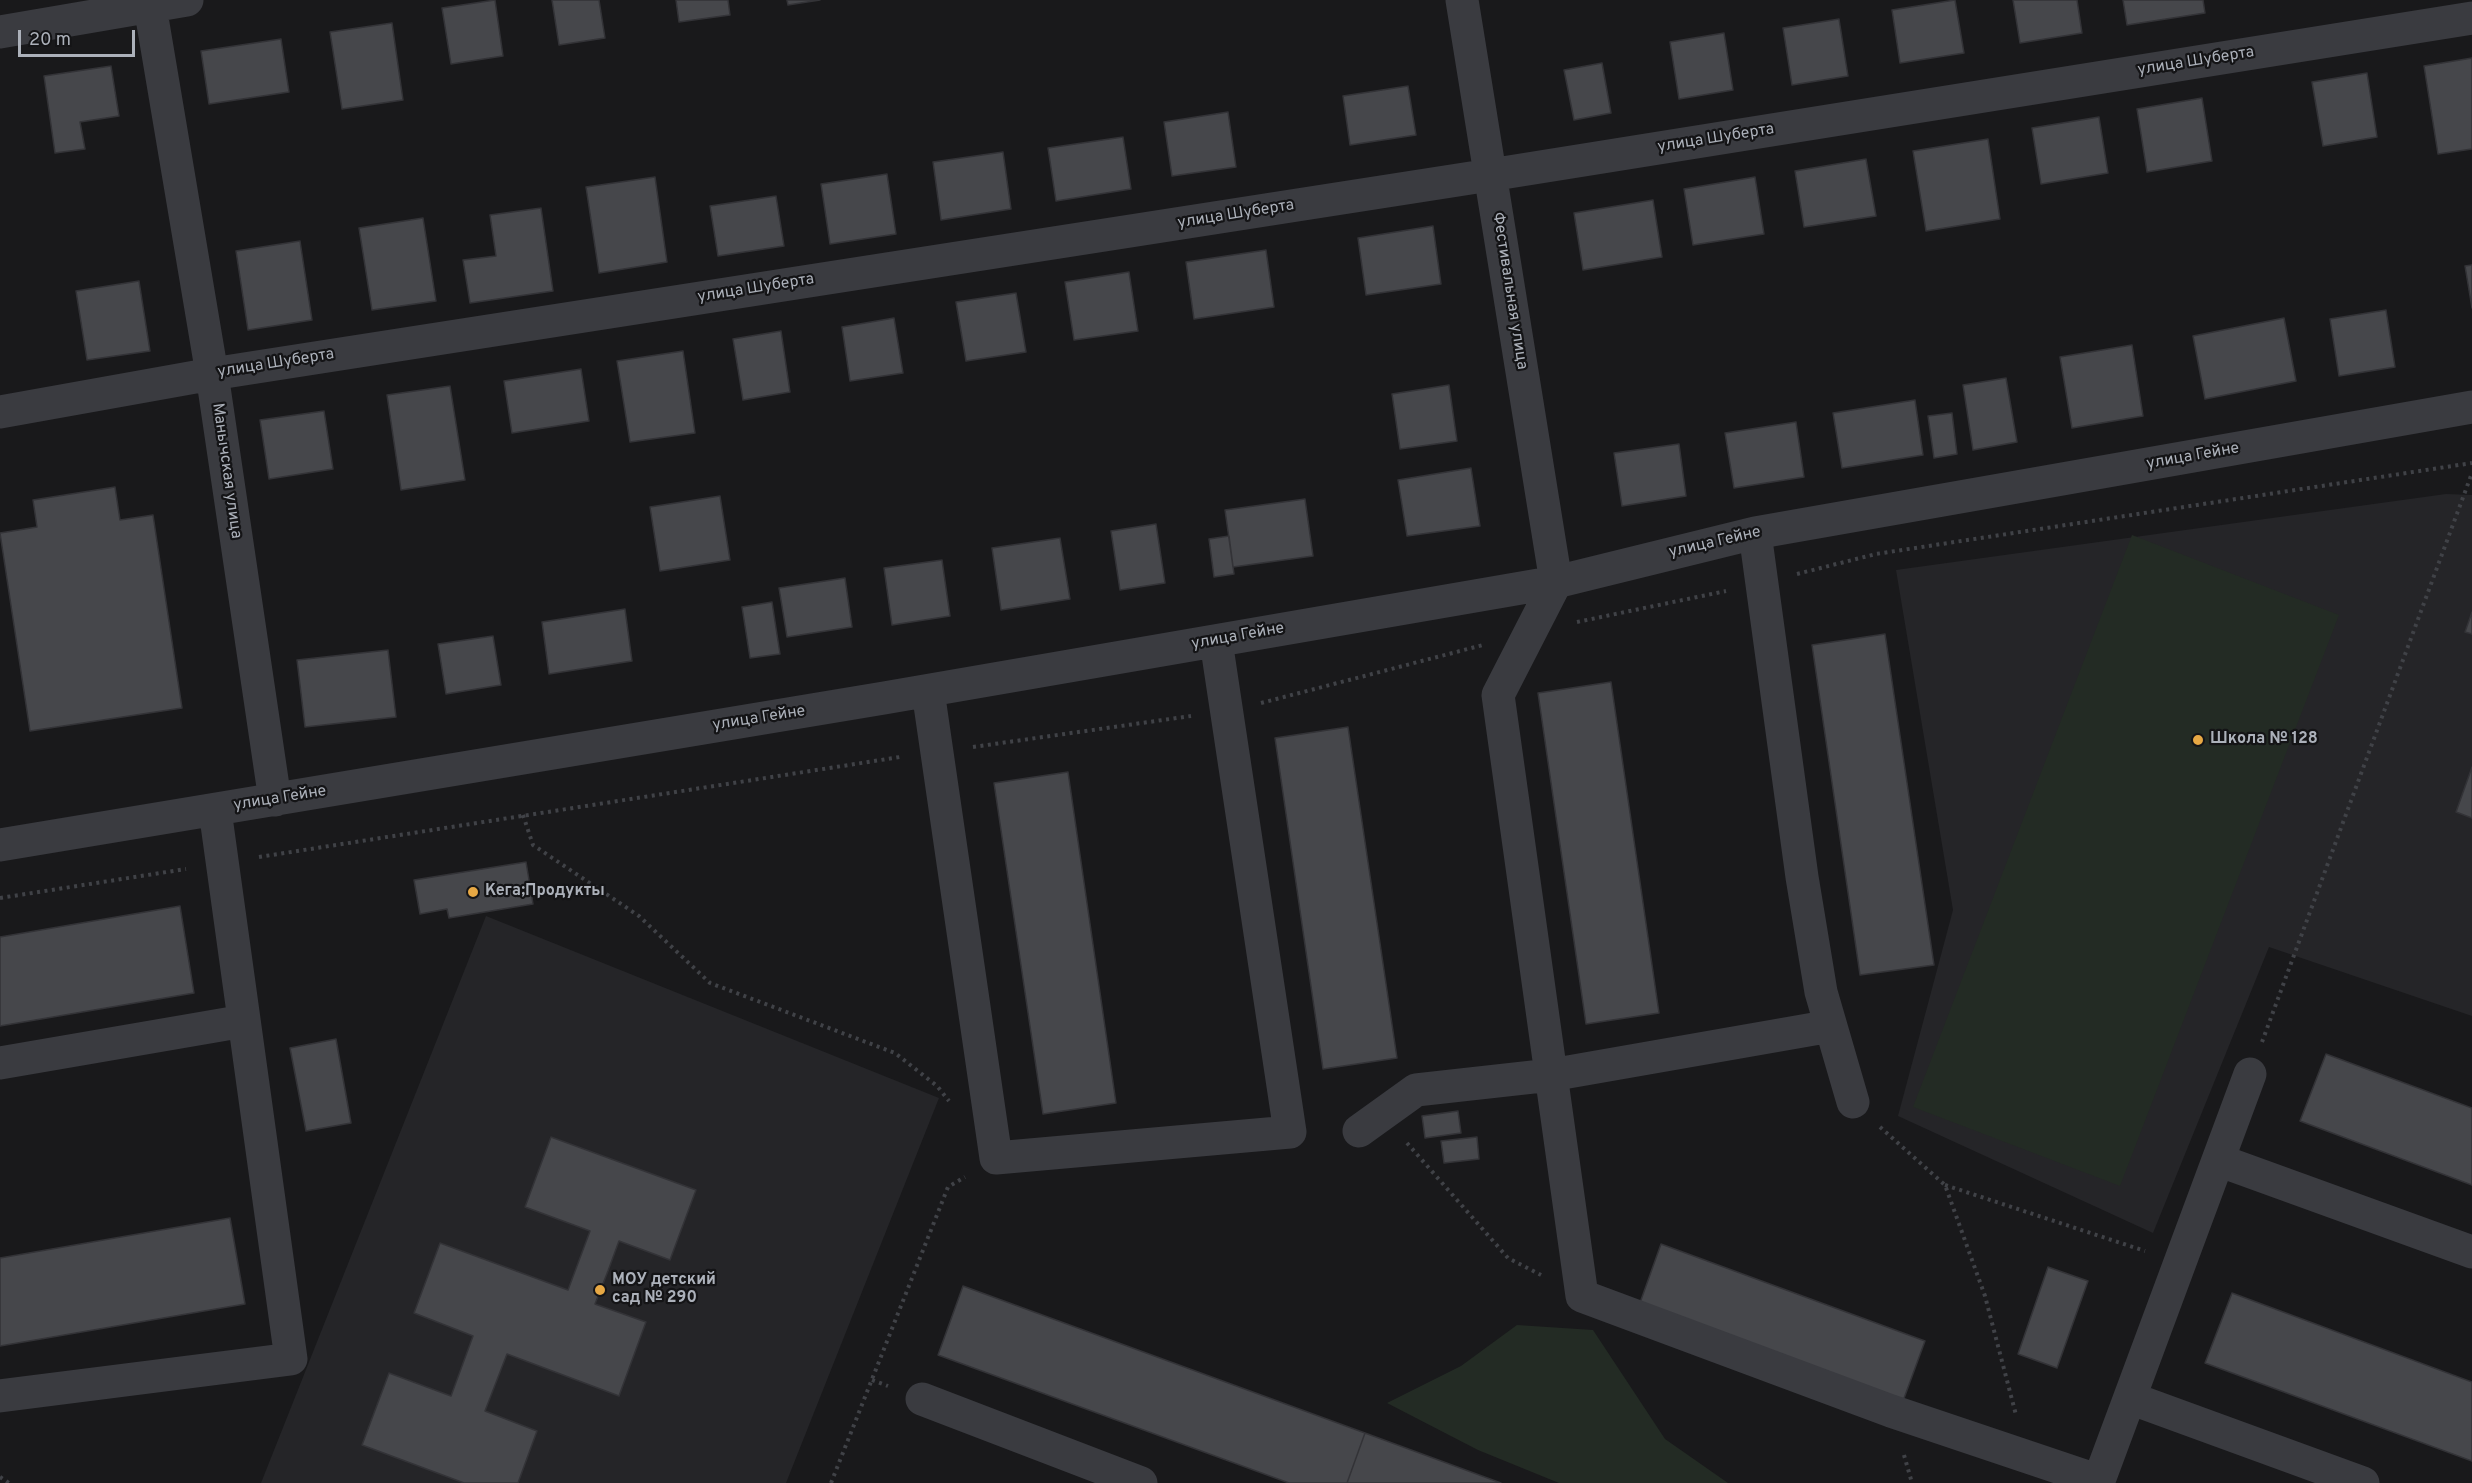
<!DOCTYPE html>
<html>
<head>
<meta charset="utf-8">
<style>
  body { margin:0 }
  #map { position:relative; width:2472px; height:1483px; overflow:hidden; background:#19191b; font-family:Overpass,sans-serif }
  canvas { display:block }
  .scale { position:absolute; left:18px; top:30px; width:117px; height:27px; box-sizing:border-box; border:3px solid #acb1ba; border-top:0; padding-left:8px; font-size:18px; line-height:21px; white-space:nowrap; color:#acb1ba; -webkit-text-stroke:4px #141416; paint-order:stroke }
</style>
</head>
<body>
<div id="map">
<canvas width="2472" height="1483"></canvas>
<div class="scale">20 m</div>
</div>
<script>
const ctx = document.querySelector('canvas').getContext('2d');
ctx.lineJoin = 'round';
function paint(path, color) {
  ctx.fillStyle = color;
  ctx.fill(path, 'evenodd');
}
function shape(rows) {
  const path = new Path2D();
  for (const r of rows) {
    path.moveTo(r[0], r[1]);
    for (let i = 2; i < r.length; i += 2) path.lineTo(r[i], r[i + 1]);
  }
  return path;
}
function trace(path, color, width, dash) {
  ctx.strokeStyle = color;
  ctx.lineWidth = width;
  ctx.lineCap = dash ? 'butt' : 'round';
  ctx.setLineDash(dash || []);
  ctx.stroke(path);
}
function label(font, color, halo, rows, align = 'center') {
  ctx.font = font + ' Overpass,sans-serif';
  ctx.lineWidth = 4.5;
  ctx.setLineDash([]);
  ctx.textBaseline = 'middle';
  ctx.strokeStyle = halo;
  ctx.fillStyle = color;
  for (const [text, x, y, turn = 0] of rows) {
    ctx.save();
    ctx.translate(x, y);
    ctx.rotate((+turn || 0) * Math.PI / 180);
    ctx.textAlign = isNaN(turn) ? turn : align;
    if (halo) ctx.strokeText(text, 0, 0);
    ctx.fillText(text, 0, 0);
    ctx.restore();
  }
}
const built = shape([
  [2446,494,2472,495,2472,1016,2269,947,2153,1233,1898,1116,1953,910,1896,570],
  [486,916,939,1098,786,1483,261,1483]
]);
const green = shape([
  [2132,535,2339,615,2120,1186,1913,1107],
  [1517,1325,1593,1330,1665,1439,1728,1483,1559,1483,1478,1450,1387,1403,1461,1366]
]);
const building = shape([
  [495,0,503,56,451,64,442,8,495,0],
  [552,0,599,0,605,38,559,45,552,0],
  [676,0,728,0,730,15,679,22,676,0],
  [787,0,820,0,788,5,787,0],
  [1955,0,1964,53,1900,63,1892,10,1955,0],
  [2013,0,2077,0,2082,33,2020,43,2013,0],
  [2123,0,2203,0,2205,13,2127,25,2123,0],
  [1839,19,1848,76,1792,85,1783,28,1839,19],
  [392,23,403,100,342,109,330,32,392,23],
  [1724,33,1733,90,1679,99,1670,42,1724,33],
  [281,39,289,92,209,104,201,51,281,39],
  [2472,58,2472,149,2438,154,2424,66,2472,58],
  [1602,63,1611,113,1574,120,1564,70,1602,63],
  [111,66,119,116,80,122,85,149,55,153,44,76,111,66],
  [2367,73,2377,137,2323,146,2312,82,2367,73],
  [1408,86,1416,135,1350,145,1343,96,1408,86],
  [2202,98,2212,161,2147,172,2137,109,2202,98],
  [1228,112,1236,167,1172,176,1164,122,1228,112],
  [2099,117,2108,173,2041,184,2032,128,2099,117],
  [1123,137,1131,189,1056,201,1048,148,1123,137],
  [1988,139,2000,219,1926,231,1913,151,1988,139],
  [1003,152,1011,209,941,220,933,162,1003,152],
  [1866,159,1876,216,1804,227,1795,171,1866,159],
  [887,174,896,234,830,244,821,184,887,174],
  [655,177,667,262,599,273,586,187,655,177],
  [1755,177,1764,234,1693,245,1684,189,1755,177],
  [776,196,784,246,718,256,710,206,776,196],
  [1653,200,1662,257,1583,270,1574,213,1653,200],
  [541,208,553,291,470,303,463,260,496,256,490,215,541,208],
  [423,218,436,301,372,310,359,228,423,218],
  [1433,226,1441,284,1366,295,1358,238,1433,226],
  [300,241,312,320,248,330,236,251,300,241],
  [1266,250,1274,307,1194,319,1186,262,1266,250],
  [2472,265,2472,308,2465,266,2472,265],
  [1129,272,1138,331,1074,340,1065,282,1129,272],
  [139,281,150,351,87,360,76,291,139,281],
  [1016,293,1026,352,966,361,956,302,1016,293],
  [2386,310,2395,367,2339,376,2330,319,2386,310],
  [894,318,903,373,850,381,842,327,894,318],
  [2284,318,2296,381,2205,399,2193,336,2284,318],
  [781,331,790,392,743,400,733,339,781,331],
  [2132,345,2143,416,2072,428,2060,357,2132,345],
  [683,351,695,433,630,442,617,361,683,351],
  [581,369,589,421,512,433,504,381,581,369],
  [2006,378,2017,442,1973,450,1963,385,2006,378],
  [1449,385,1457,441,1400,449,1392,394,1449,385],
  [450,386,465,480,401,490,387,395,450,386],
  [1915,400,1923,455,1842,468,1833,413,1915,400],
  [324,411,333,469,269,479,260,420,324,411],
  [1952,413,1957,454,1934,458,1928,416,1952,413],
  [1796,422,1804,477,1734,488,1725,433,1796,422],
  [1679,444,1686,496,1622,506,1614,453,1679,444],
  [1471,468,1480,526,1407,536,1398,480,1471,468],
  [115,487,120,520,153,515,182,708,30,731,0,533,37,527,33,500,115,487],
  [720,496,730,560,660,571,650,507,720,496],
  [1305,499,1313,556,1233,567,1225,510,1305,499],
  [1156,524,1165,583,1120,590,1111,531,1156,524],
  [1229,536,1234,574,1214,577,1209,539,1229,536],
  [1060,538,1070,599,1001,610,992,548,1060,538],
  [942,560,950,616,892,625,884,568,942,560],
  [845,578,852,627,787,637,779,588,845,578],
  [772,602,780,654,750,658,742,607,772,602],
  [625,609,632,661,549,674,542,622,625,609],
  [2472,612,2472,634,2465,632,2472,612],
  [1885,634,1934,965,1860,975,1812,645,1885,634],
  [493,636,501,685,446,694,438,644,493,636],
  [388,650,396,717,305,727,297,660,388,650],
  [1611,682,1659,1013,1586,1024,1538,693,1611,682],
  [1348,727,1397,1058,1323,1069,1275,738,1348,727],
  [2472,767,2472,818,2456,812,2472,767],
  [1068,772,1116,1103,1043,1114,994,783,1068,772],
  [526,862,533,904,449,918,447,909,420,914,414,880,526,862],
  [180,906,194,993,0,1026,0,937,180,906],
  [336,1039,351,1123,306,1131,290,1048,336,1039],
  [2326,1054,2472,1108,2472,1185,2300,1121,2326,1054],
  [1458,1111,1461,1133,1425,1138,1422,1116,1458,1111],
  [551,1137,696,1190,670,1260,619,1241,608,1271,595,1304,646,1322,619,1396,507,1354,485,1411,537,1431,518,1483,464,1483,362,1445,389,1373,451,1396,473,1336,414,1313,440,1243,568,1290,590,1231,525,1207,551,1137],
  [1477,1137,1479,1159,1444,1163,1441,1141,1477,1137],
  [230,1218,245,1304,0,1346,0,1258,230,1218],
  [1661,1244,1925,1341,1899,1412,1636,1314,1661,1244],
  [2048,1267,2088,1281,2057,1368,2018,1354,2048,1267],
  [963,1286,1365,1433,1347,1483,1289,1483,938,1355,963,1286],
  [2232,1293,2472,1382,2472,1461,2205,1363,2232,1293],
  [1365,1433,1501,1483,1347,1483,1365,1433]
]);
const path = shape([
  [1797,574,1876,554,2472,463],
  [1577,622,1726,591],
  [1261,703,1483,645],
  [973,747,1191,716],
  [523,815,533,845,639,916,710,983,895,1053,937,1086,949,1101],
  [259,857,900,757],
  [0,898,186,869],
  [2262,1042,2472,473],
  [1880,1127,1945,1185,1985,1296,2016,1415],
  [1407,1143,1508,1258,1541,1275],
  [1945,1185,2145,1251],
  [872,1380,888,1386],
  [1904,1455,1912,1483],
  [0,1477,9,1483],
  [831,1483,948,1187,965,1177]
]);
const minor = shape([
  [149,0,212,374,275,800],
  [1462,0,1556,582,1498,695,1582,1296,1891,1411,2099,1481],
  [0,32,187,0],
  [0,412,212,374,1490,175,2472,18],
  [1755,533,1802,877,1821,992,1853,1102],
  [928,691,996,1158,1290,1132,1216,641],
  [0,845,884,698,1556,582,1755,533,2472,407],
  [0,1063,244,1021],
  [1359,1131,1416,1090,1551,1075,1831,1026],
  [2218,1160,2472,1252],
  [0,1396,291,1359,215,810],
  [2130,1398,2363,1483],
  [922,1399,1141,1483],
  [2098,1483,2250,1074]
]);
const markers = [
  [2198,740,6,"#e7a844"],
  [473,892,6,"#e7a844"],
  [600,1290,6,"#e7a844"]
];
const streetNames = [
  ["улица Шуберта",2196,62,-9],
  ["улица Шуберта",1716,139,-9],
  ["улица Шуберта",1236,215,-9],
  ["улица Шуберта",756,289,-9],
  ["Фестивальная улица",1509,291,81],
  ["улица Шуберта",276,364,-9],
  ["улица Гейне",2193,457,-10],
  ["Манычская улица",226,471,82],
  ["улица Гейне",1715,543,-13],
  ["улица Гейне",1238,637,-10],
  ["улица Гейне",759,719,-9],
  ["улица Гейне",280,799,-9]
];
const poiNames = [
  ["Школа № 128",2210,740],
  ["Кега;Продукты",485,892],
  ["МОУ детский",612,1281],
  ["сад № 290",612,1299]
];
paint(built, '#252528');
paint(green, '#232b24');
paint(building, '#46474b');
trace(building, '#333337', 1.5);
trace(path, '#404247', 4, [3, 4.5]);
trace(minor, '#3a3b40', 33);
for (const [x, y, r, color] of markers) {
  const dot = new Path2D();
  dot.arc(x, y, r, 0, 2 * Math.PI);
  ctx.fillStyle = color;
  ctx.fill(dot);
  trace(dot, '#141416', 2);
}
label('16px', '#acb1ba', '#141416', streetNames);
label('bold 16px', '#acb1ba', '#141416', poiNames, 'left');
</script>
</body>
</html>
